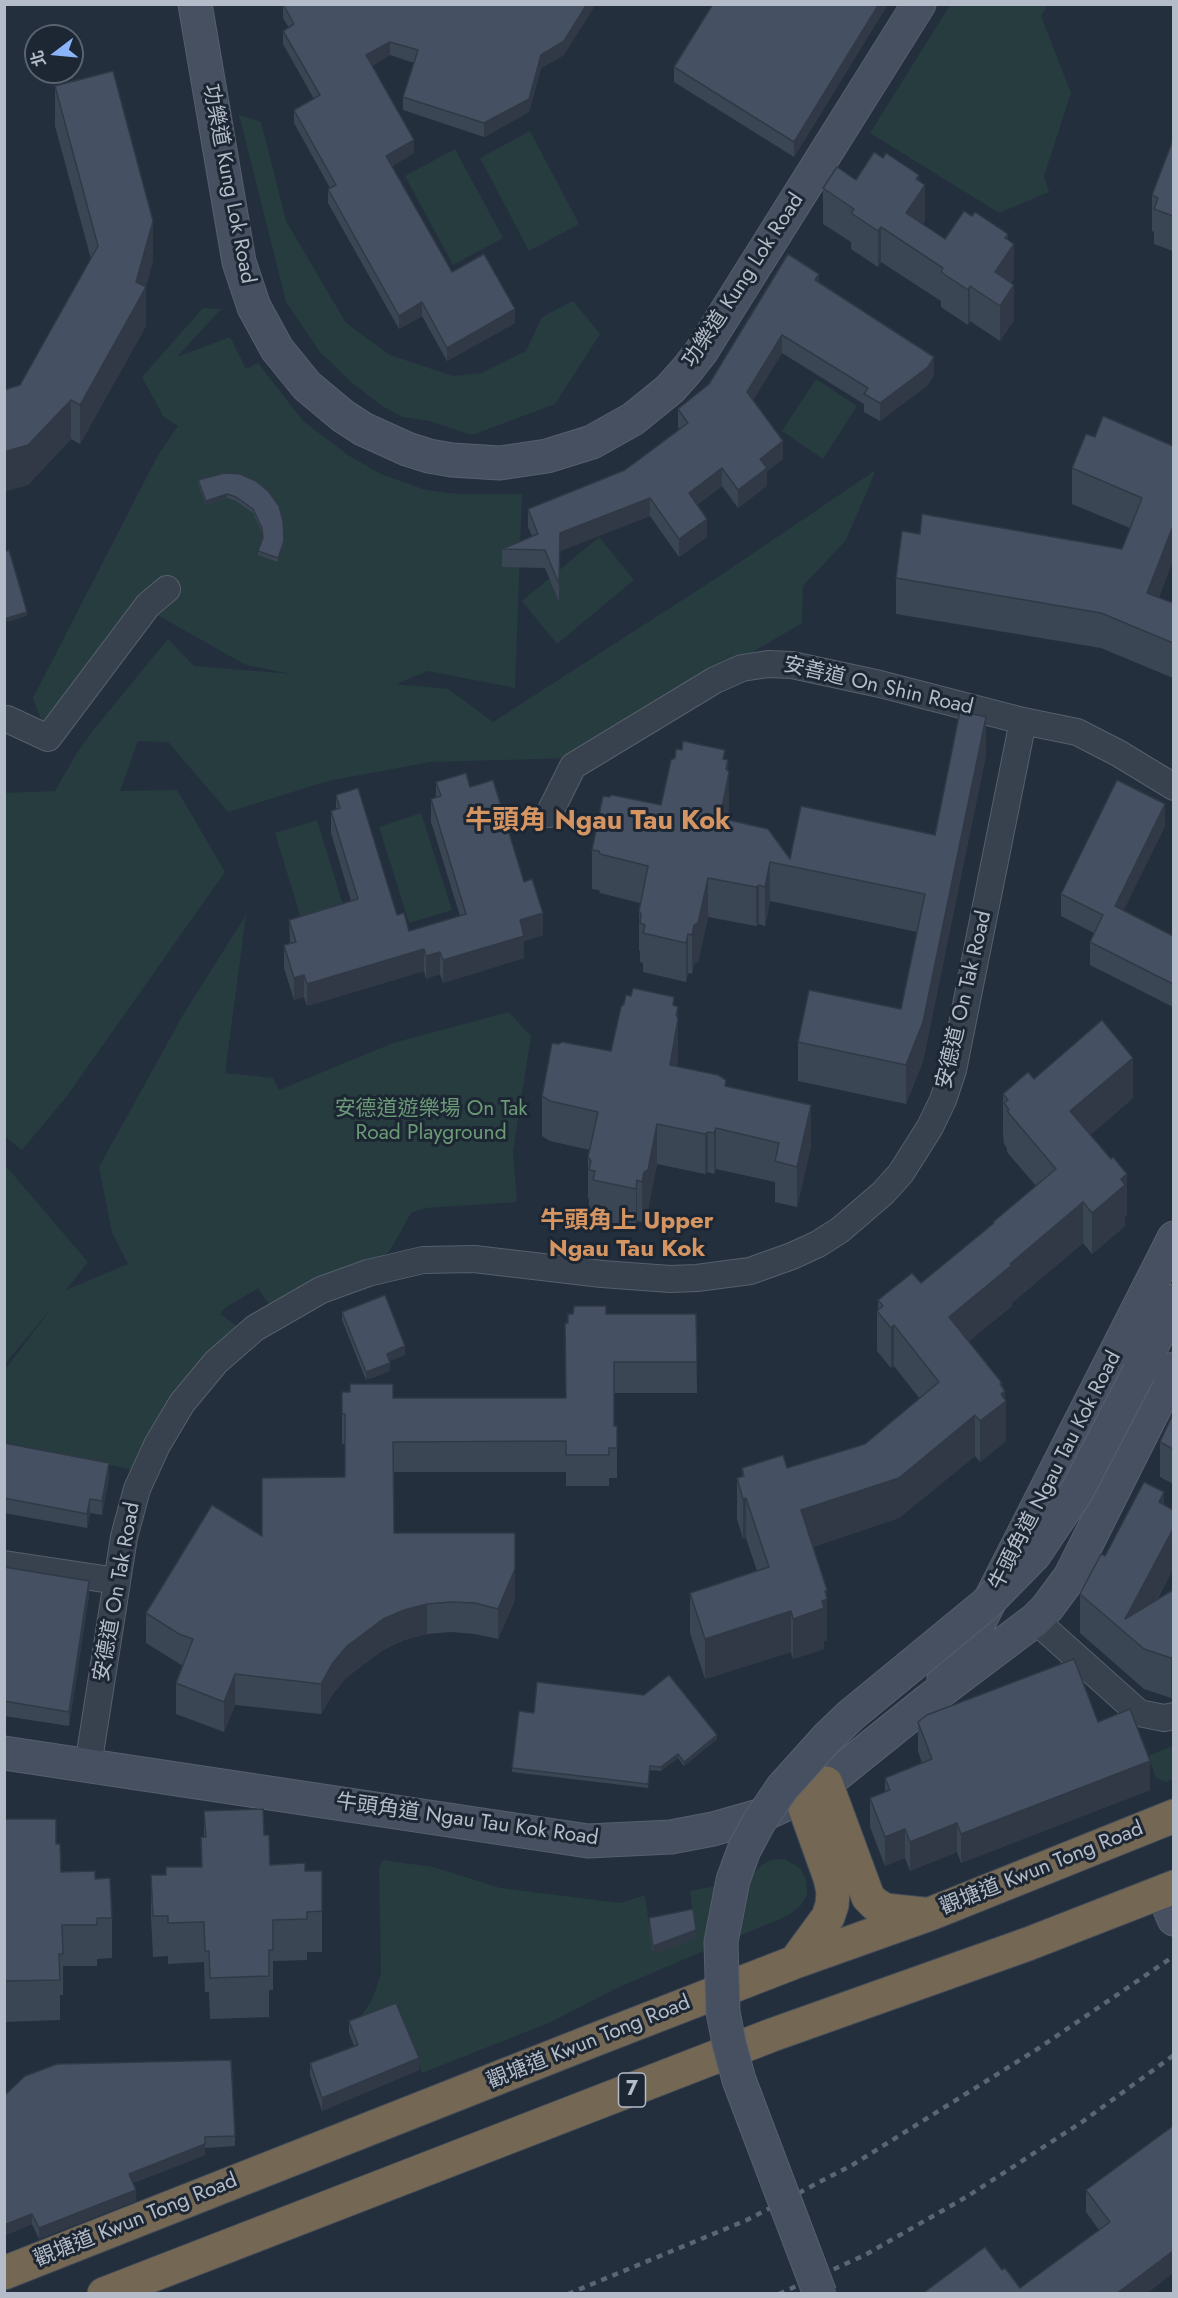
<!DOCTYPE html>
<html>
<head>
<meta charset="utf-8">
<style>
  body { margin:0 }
  #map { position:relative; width:1178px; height:2298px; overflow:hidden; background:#242f3e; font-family:Jost,"Noto Sans TC",sans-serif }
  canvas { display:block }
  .frame { position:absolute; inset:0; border:6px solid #b4bcc9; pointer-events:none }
  .north { position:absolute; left:24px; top:24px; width:60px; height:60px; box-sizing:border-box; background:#1d2633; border:2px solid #59626f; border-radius:50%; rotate:254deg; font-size:16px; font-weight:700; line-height:24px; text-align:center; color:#b4bcc9 }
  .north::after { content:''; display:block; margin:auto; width:21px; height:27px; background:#8ab4f8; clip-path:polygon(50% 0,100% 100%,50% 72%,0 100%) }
</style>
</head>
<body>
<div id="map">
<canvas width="1178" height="2298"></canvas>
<div class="frame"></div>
<div class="north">北</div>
</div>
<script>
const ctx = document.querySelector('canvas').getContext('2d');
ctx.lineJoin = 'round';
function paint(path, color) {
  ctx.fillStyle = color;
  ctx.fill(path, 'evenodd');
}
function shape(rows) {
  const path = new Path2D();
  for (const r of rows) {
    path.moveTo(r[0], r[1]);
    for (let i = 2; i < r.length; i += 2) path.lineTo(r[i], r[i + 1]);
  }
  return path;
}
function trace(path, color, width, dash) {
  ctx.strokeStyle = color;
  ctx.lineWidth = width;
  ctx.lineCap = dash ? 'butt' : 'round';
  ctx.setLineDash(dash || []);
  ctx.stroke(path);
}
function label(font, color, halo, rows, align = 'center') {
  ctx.font = font + ' Jost,"Noto Sans TC",sans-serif';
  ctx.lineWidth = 6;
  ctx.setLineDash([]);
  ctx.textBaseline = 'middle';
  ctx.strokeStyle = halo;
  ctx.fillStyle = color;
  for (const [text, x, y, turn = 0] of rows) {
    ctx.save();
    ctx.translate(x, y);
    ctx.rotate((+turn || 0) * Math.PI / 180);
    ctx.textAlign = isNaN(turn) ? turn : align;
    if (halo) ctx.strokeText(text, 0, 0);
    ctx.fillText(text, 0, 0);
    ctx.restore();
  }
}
const green = shape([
  [950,5,1048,5,1041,16,1071,93,1044,176,1049,192,999,213,870,133],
  [239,115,261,122,286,221,346,323,390,355,453,376,481,373,526,351,542,317,573,301,600,334,555,404,472,435,429,421,402,417,382,406,351,382,320,352,286,302],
  [530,131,579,224,529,251,480,158],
  [455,149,503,238,453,265,405,176],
  [203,308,221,309,177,357,230,337,246,369,258,363,303,421,348,455,381,474,426,490,457,494,522,494,515,688,428,671,396,684,448,689,493,722,718,577,876,470,846,540,803,586,802,623,573,758,430,762,328,781,228,812,168,742,138,741,120,791,177,790,225,872,67,1096,22,1150,4,1136,4,793,55,791,77,753,94,729,168,639,194,666,292,674,246,665,157,615,56,737,44,728,33,698,158,455,178,426,163,416,142,377],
  [816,379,857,406,823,459,782,431],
  [599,537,634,580,557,644,522,601],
  [421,813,452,910,409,923,379,827],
  [317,820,345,912,303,925,275,833],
  [246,915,225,1073,273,1078,279,1090,393,1043,509,1012,531,1036,513,1151,517,1202,425,1208,411,1213,389,1252,277,1317,258,1288,225,1308,220,1314,252,1337,142,1472,5,1442,4,1371,53,1306,5,1364,5,1165,88,1262,66,1290,128,1264,112,1233,99,1167,183,1015],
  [1173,1746,1173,1779,1166,1782,1156,1778,1148,1756],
  [785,1859,801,1869,806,1880,807,1895,801,1905,789,1915,619,1987,551,2022,422,2073,397,2012,357,2022,372,2000,381,1974,379,1867,383,1860,433,1867,500,1888,620,1903,645,1895,653,1954,696,1938,690,1891,748,1880,761,1865,771,1860]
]);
const street = shape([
  [7,719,48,738,148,605,167,589],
  [549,814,573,766,715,680,742,668,768,664,792,665,880,684,1023,721,1077,732,1118,753,1174,787],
  [4,1564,117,1581],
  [1035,1620,1139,1713,1164,1718,1174,1716],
  [88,1766,124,1537,137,1489,157,1445,182,1403,216,1362,255,1328,321,1290,368,1273,423,1260,474,1259,602,1274,670,1279,697,1278,750,1271,792,1256,818,1244,840,1230,883,1193,901,1173,930,1127,943,1100,953,1070,1023,721]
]);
const secondary = shape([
  [195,4,239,262,254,307,277,349,307,386,343,416,363,429,407,449,429,456,452,460,500,463,547,456,592,442,633,419,670,389,686,371,701,352,919,4],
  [1139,1372,1174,1301],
  [944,1679,976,1628,1174,1238],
  [4,1753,588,1841,671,1837,713,1829,762,1815,801,1797,826,1783,929,1700,1035,1620,1047,1608,1070,1577,1174,1369],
  [1163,1892,1174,1919]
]);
const highway = shape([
  [826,1783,868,1897,875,1904,885,1910,923,1914],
  [795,1962,828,1917,832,1905,833,1892,830,1878,801,1797],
  [4,2273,589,2042,795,1962,930,1914,1174,1816],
  [104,2294,772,2035,1028,1944,1174,1887]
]);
const rail = shape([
  [568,2294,747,2220,854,2164,1039,2048,1174,1956],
  [779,2294,865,2255,968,2196,1082,2122,1174,2055]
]);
const secondaryBridge = shape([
  [820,2294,739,2080,729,2043,723,2012,721,1942,733,1880,744,1850,759,1822,782,1788,827,1738,851,1715,986,1604,1034,1555,1077,1491,1139,1372]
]);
const wall = shape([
  [283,4,564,55,541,68,529,112,484,137,403,110,403,97,414,63,390,55,372,66,414,153,392,166,452,272,515,323,447,361,422,316,399,329,328,203,328,189,330,188,294,123,294,110,314,99,283,44,283,31,289,28,283,18],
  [713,4,888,4,794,157,674,82,674,67],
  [55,86,153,260,146,287,146,326,80,444,71,439,28,485,20,385,91,259,55,126],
  [1173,140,1173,251,1154,244,1154,232,1152,231,1152,195],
  [919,181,925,220,923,224,945,239,1008,240,1014,279,1011,283,1014,320,1000,341,970,321,968,325,941,307,941,301,881,262,878,267,851,249,851,242,823,224,823,188],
  [819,283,934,375,928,385,880,421,864,412,864,404,782,353,753,400,783,459,767,471,767,486,738,508,722,486,697,505,707,537,679,557,650,516,560,551,559,602,545,568,502,567,502,549,532,536,528,527,528,509,625,470,680,430,678,427,678,409,709,384],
  [1095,437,1173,446,1159,598,1173,603,1173,678,1101,648,896,614,896,578,920,534,1122,549,1130,528,1072,504,1072,468],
  [224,473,284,545,278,562,258,555,258,551,263,539,262,532,253,513,236,501,227,498,206,505,198,484,198,480],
  [986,755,923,1061,906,1104,798,1081,798,1042,901,1009,917,932,770,901,765,926,759,924,756,926,708,917,698,962,694,964,692,974,688,973,686,982,643,972,643,963,640,962,640,951,639,950,639,911,640,903,600,893,599,890,592,889,592,850,661,805,725,759,728,771,729,811,727,820,790,859,935,835],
  [436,782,470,787,524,882,543,935,524,941,524,958,443,983,440,974,426,979,424,971,307,1006,304,997,294,1000,284,968,284,945,290,944,289,920,351,901,331,833,331,811,336,810,336,795,397,915,409,931,460,916,431,822,431,799,436,798],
  [1165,826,1123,911,1173,936,1173,1007,1090,965,1090,942,1094,933,1061,916,1061,894],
  [674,1006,678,1018,678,1059,677,1066,726,1087,811,1146,797,1207,775,1202,775,1182,716,1169,714,1174,708,1172,705,1174,657,1164,648,1210,644,1212,642,1222,637,1221,636,1230,593,1220,593,1211,589,1210,589,1199,588,1198,588,1157,590,1150,550,1141,542,1136,542,1096,611,1051],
  [1034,1079,1133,1098,1090,1135,1127,1215,1125,1216,1125,1226,1092,1254,1083,1243,1012,1303,1012,1306,969,1341,1002,1387,1005,1400,1006,1441,980,1462,975,1456,899,1518,813,1547,827,1590,827,1640,824,1641,824,1649,793,1659,791,1652,705,1679,690,1633,690,1593,757,1571,746,1538,743,1539,737,1519,737,1478,742,1477,742,1468,787,1468,865,1444,920,1399,894,1366,891,1368,877,1351,877,1311,878,1310,878,1300,921,1283,993,1224,993,1222,1036,1186,1007,1152,1007,1148,1004,1144,1003,1134,1003,1094],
  [342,1312,405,1355,389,1361,390,1371,366,1380,342,1320],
  [606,1314,696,1314,697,1393,614,1393,614,1426,617,1426,617,1478,609,1478,609,1486,566,1486,566,1472,394,1472,394,1533,515,1600,498,1639,475,1634,451,1632,427,1634,404,1640,383,1650,347,1677,332,1695,321,1714,235,1705,224,1732,176,1714,176,1683,183,1666,146,1643,146,1613,262,1536,345,1477,345,1444,342,1444,342,1392,393,1398,566,1398,568,1323],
  [1173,1414,1173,1484,1160,1477,1160,1442],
  [4,1443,109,1477,102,1515,90,1513,87,1528,4,1513],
  [1164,1505,1173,1569,1157,1600,1173,1590,1173,1696,1171,1698,1144,1689,1080,1633,1080,1594,1105,1556],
  [4,1567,89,1595,69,1726,4,1716],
  [918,1722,1098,1722,1150,1790,961,1863,957,1852,910,1871,905,1858,885,1866,870,1827,870,1798,885,1792,885,1778,922,1763,918,1751],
  [717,1739,684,1766,678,1758,661,1771,650,1770,648,1788,512,1772,512,1768],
  [204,1811,264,1835,270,1865,305,1871,322,1911,322,1952,307,1952,307,1960,273,1961,273,1990,269,1990,269,2017,210,2019,209,1992,205,1992,204,1962,168,1964,168,1956,153,1957,151,1916,151,1875,166,1875,201,1867,201,1837,204,1837],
  [4,1819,56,1844,61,1872,95,1879,112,1918,112,1958,97,1959,97,1966,63,1966,63,1995,60,1995,60,2020,4,2022],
  [649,1918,696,1938,653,1955,649,1927],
  [349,2021,419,2070,322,2111,310,2075,310,2063,354,2046,349,2033],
  [4,2096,235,2136,235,2146,205,2148,205,2155,133,2183,136,2201,39,2239,32,2224,4,2236],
  [1173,2126,1173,2273,1146,2294,922,2294,1002,2270,1020,2288,1099,2230,1086,2212,1086,2190]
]);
const shadedWall = shape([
  [587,4,596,4,564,55,541,68,529,112,484,137,484,123,541,55],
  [879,4,888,4,794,157,794,142],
  [390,42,390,55,366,69,366,55],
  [414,140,414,153,386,169,386,156],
  [919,175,919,194,925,185,925,220,909,245,906,213,916,179],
  [153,221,153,260,146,287,146,326,80,444,80,405,136,282],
  [881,227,881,262,878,267,878,231],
  [1008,234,1008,253,1014,244,1014,279,998,304,995,272,1005,238],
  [819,274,819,292,815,280],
  [1014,285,1014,320,1000,341,1000,306],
  [970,286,970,321,968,325,968,290],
  [422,302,422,316,399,329,399,316],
  [515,309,515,323,447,361,447,348],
  [782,335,782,353,747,410,747,392],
  [934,357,934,375,928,385,880,421,880,403],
  [71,400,71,439,28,485,4,492,4,452],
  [783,441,783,459,767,471,767,486,738,508,738,490,760,459],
  [722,468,722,486,689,511,689,493],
  [227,494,227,498,206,505,206,501],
  [650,498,650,516,560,551,559,602,560,533],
  [707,519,707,537,679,557,679,539],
  [1173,526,1173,561,1147,629,1147,593],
  [284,541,284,545,278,562,278,558],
  [27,612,27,616,4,623,4,619],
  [986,717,986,755,923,1061,906,1104,906,1065],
  [728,760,729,811,720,857,720,818],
  [1165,804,1165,826,1115,928,1115,906],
  [770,862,770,901,765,926,765,887],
  [708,878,708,917,698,962,694,964,692,974,692,935],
  [759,885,759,924,756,926,756,887],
  [543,913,543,935,524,941,524,958,443,983,443,960,520,920],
  [688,934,688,973,686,982,686,943],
  [424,949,424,971,307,1006,307,984],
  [440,952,440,974,426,979,426,956],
  [304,975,304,997,294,1000,294,978],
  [678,1007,678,1059,670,1105,670,1065],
  [1133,1058,1133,1098,1070,1152,1070,1111],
  [811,1105,811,1146,797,1207,797,1167],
  [657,1124,657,1164,648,1210,644,1212,642,1222,642,1182],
  [716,1128,716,1169,714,1174,714,1133],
  [708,1132,708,1172,705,1174,705,1134],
  [1127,1174,1127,1215,1125,1216,1125,1226,1092,1254,1092,1213,1121,1179],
  [637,1180,637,1221,636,1230,636,1189],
  [1083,1202,1083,1243,1012,1303,1012,1306,949,1357,949,1317],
  [894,1325,894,1366,891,1368,891,1328],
  [405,1346,405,1355,387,1362,387,1354],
  [390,1363,390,1371,366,1380,366,1372],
  [1002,1383,1002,1393,1005,1391,1005,1401,1006,1401,1006,1441,980,1462,980,1421,1000,1384],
  [975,1415,975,1456,899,1518,801,1551,801,1510],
  [109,1463,109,1477,102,1515,102,1501],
  [1164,1492,1164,1532,1159,1502],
  [746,1498,746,1538,743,1539,743,1499],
  [90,1499,90,1513,87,1528,87,1514],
  [1173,1529,1173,1569,1134,1641,1125,1619],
  [515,1569,515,1600,498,1639,498,1609],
  [89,1581,89,1595,69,1726,69,1712],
  [827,1590,827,1640,824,1641,824,1649,793,1659,793,1619,822,1601,825,1591],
  [427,1604,427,1634,404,1640,383,1650,347,1677,332,1695,321,1714,321,1684,332,1664,347,1646,383,1619,404,1610],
  [791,1611,791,1652,705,1679,705,1639],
  [1173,1657,1173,1696,1171,1698,1171,1658],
  [235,1674,235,1705,224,1732,224,1702],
  [717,1735,717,1739,684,1766,684,1762],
  [678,1754,678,1758,661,1771,661,1767],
  [1150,1761,1150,1790,961,1863,961,1834],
  [957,1823,957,1852,910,1871,910,1842],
  [905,1829,905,1858,885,1866,885,1837],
  [696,1930,696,1938,653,1955,653,1946],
  [419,2058,419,2070,322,2111,322,2098],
  [205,2144,205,2155,129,2184,129,2174],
  [136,2190,136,2201,39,2239,39,2228],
  [32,2214,32,2224,4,2236,4,2225],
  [1173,2251,1173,2273,1146,2294,1116,2294]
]);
const building = shape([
  [283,4,513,4,515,5,517,4,587,4,564,41,541,55,529,99,484,123,403,97,418,50,390,42,366,55,414,140,386,156,452,272,484,254,515,309,447,348,422,302,399,316,328,189,336,185,294,110,320,95,283,31,294,24,283,4],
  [713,4,879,4,794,142,674,67,713,4],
  [113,71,153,221,136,282,146,287,80,405,71,400,28,445,4,452,4,390,20,385,98,246,55,86,113,71],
  [1173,140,1173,216,1154,209,1158,198,1152,195,1173,140],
  [874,152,883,158,886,153,919,175,916,179,925,185,906,213,945,239,964,211,972,216,975,212,1008,234,1005,238,1014,244,995,272,1014,285,1000,306,970,286,968,290,941,272,943,268,881,227,878,231,851,213,854,209,823,188,837,167,856,180,874,152],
  [788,254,819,274,815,280,934,357,928,367,880,403,864,394,868,388,782,335,747,392,783,441,760,459,767,468,738,490,722,468,689,493,707,519,679,539,650,498,560,533,559,584,545,550,502,549,538,534,528,509,625,470,688,423,678,409,709,384,788,254],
  [1103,416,1173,446,1173,526,1147,593,1173,603,1173,643,1101,613,896,578,902,531,920,534,922,514,1122,549,1142,498,1072,468,1086,434,1095,437,1103,416],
  [224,473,240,474,256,481,268,491,279,506,283,521,284,541,278,558,258,551,263,538,262,528,253,509,236,497,227,494,206,501,198,480,224,473],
  [9,550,27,612,4,619,4,552,9,550],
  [960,711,986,717,923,1022,906,1065,798,1042,809,990,901,1009,925,894,770,862,765,887,759,885,756,887,708,878,698,923,694,925,692,935,688,934,686,943,643,933,645,925,640,923,641,914,639,911,648,866,600,854,599,851,592,850,603,796,609,797,612,795,661,805,671,760,675,758,676,749,682,750,683,741,725,750,723,759,728,760,726,769,729,772,720,818,768,829,790,859,801,806,935,835,960,711],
  [466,773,470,787,493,780,524,882,532,879,543,913,520,920,524,936,443,960,440,952,426,956,424,949,307,984,304,975,294,978,284,945,296,942,289,920,358,899,331,811,340,808,336,795,358,788,397,915,404,913,409,931,466,914,431,799,441,796,436,782,466,773],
  [1117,780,1165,804,1115,906,1173,936,1173,984,1090,942,1103,915,1061,894,1117,780],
  [633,988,674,997,673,1005,678,1007,676,1015,678,1019,670,1065,718,1075,726,1080,725,1086,811,1105,797,1167,775,1161,779,1143,716,1128,714,1133,708,1132,705,1134,657,1124,648,1170,644,1172,642,1182,637,1180,636,1189,593,1180,595,1171,589,1170,591,1161,588,1157,598,1112,550,1101,542,1096,552,1043,559,1044,562,1042,611,1051,621,1007,624,1004,626,995,631,996,633,988],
  [1102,1020,1133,1058,1070,1111,1111,1159,1113,1157,1127,1174,1121,1179,1125,1185,1092,1213,1083,1202,1010,1264,1012,1265,949,1317,1002,1383,1000,1384,1005,1391,1001,1394,1006,1401,980,1421,975,1415,899,1478,801,1510,827,1590,825,1591,827,1599,822,1601,824,1608,793,1619,791,1611,705,1639,690,1593,769,1567,746,1498,743,1499,737,1478,744,1476,742,1468,783,1455,787,1468,865,1444,939,1382,894,1325,891,1328,877,1311,883,1306,878,1300,912,1273,921,1283,994,1223,993,1222,1056,1169,1007,1111,1009,1110,1004,1103,1008,1100,1003,1094,1028,1072,1034,1079,1102,1020],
  [385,1295,405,1346,387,1354,390,1363,366,1372,342,1312,385,1295],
  [574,1306,606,1306,606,1314,696,1314,697,1362,614,1362,614,1426,617,1426,617,1448,609,1448,609,1455,566,1455,566,1441,393,1442,394,1533,515,1533,515,1569,498,1609,475,1603,451,1602,427,1604,404,1610,383,1619,347,1646,332,1664,321,1684,235,1674,224,1702,176,1683,193,1639,179,1634,146,1613,212,1505,262,1536,262,1478,345,1477,345,1414,342,1414,342,1392,350,1392,350,1384,393,1384,393,1398,566,1398,565,1323,568,1323,568,1314,573,1314,574,1306],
  [1173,1414,1173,1449,1160,1442,1173,1414],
  [4,1443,109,1463,102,1501,90,1499,87,1514,4,1498,4,1443],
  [1144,1482,1164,1492,1159,1502,1173,1510,1173,1529,1125,1619,1173,1590,1173,1657,1171,1658,1144,1649,1080,1594,1101,1554,1105,1556,1144,1482],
  [4,1567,89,1581,69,1712,4,1701,4,1567],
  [1074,1659,1098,1722,1130,1709,1150,1761,961,1834,957,1823,910,1842,905,1829,885,1837,870,1798,890,1790,885,1778,932,1759,918,1722,927,1715,1074,1659],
  [669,1675,717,1735,684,1762,678,1754,661,1767,650,1766,648,1784,512,1768,519,1711,534,1713,537,1682,644,1695,669,1675],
  [263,1809,264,1835,269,1835,270,1865,305,1863,305,1871,322,1871,322,1911,307,1912,307,1919,273,1920,273,1950,269,1950,269,1976,210,1978,209,1951,205,1951,204,1922,168,1923,168,1916,153,1916,151,1875,166,1875,166,1867,202,1867,201,1837,206,1837,204,1811,263,1809],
  [4,1819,56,1819,56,1844,60,1844,61,1872,95,1871,95,1879,110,1878,112,1918,97,1918,97,1925,62,1925,63,1954,59,1954,60,1980,4,1981,4,1819],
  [693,1909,696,1930,653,1946,649,1918,693,1909],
  [396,2003,419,2058,322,2098,310,2063,358,2045,349,2021,396,2003],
  [231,2060,235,2136,205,2137,205,2144,129,2174,136,2190,39,2228,32,2214,4,2225,4,2096,25,2076,57,2064,231,2060],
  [1173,2126,1173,2251,1116,2294,922,2294,985,2247,1002,2270,1005,2268,1020,2288,1110,2222,1086,2190,1173,2126]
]);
const shields = [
  [632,2090,27]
];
const shieldNames = [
  ["7",632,2090]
];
const streetNames = [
  ["功樂道 Kung Lok Road",228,184,79],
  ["功樂道 Kung Lok Road",744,281,-57],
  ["安善道 On Shin Road",878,687,13],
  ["安德道 On Tak Road",965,1000,-77],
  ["牛頭角道 Ngau Tau Kok Road",1056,1471,-63],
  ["安德道 On Tak Road",118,1592,-80],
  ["牛頭角道 Ngau Tau Kok Road",467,1821,8],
  ["觀塘道 Kwun Tong Road",1042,1869,-22],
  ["觀塘道 Kwun Tong Road",589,2043,-22],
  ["觀塘道 Kwun Tong Road",136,2221,-22]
];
const parkNames = [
  ["安德道遊樂場 On Tak",431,1110],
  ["Road Playground",431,1134]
];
const quarterNames = [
  ["牛頭角上 Upper",627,1222],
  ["Ngau Tau Kok",627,1250]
];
const districtNames = [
  ["牛頭角 Ngau Tau Kok",598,822]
];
paint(green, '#263c3f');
trace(street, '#565f6c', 28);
trace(secondary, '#565f6c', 35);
trace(highway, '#434c59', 35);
trace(street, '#38414e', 26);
trace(secondary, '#465061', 33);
trace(highway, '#746855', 33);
trace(rail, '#5a6575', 4.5, [6, 6]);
trace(secondaryBridge, '#565f6c', 35, []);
trace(secondaryBridge, '#465061', 33);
paint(wall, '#3b4654');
paint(shadedWall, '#303945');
paint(building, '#455162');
trace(building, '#303945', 1.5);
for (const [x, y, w] of shields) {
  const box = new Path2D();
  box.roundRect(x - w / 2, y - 17, w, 34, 4.5);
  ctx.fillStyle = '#1d2633';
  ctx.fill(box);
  trace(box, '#b4bcc9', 1.5);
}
label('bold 20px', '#b4bcc9', null, shieldNames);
label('21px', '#b4bcc9', '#1d2633', streetNames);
label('21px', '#6b9a76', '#1d2633', parkNames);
label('bold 24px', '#d59563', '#1d2633', quarterNames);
label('bold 27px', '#d59563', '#1d2633', districtNames);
</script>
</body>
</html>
